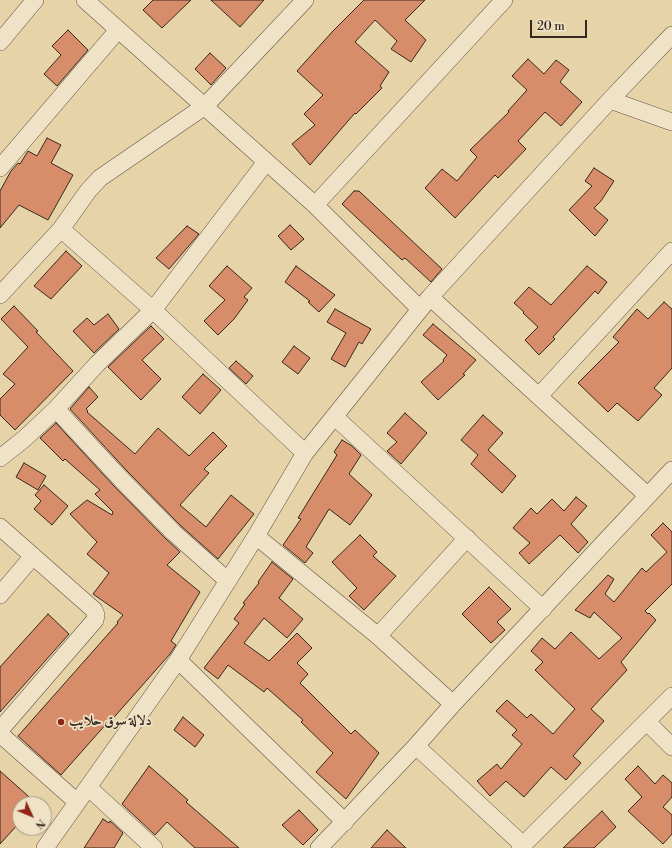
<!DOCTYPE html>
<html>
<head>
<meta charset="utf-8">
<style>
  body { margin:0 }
  #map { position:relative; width:672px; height:848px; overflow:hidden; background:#e6d3a8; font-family:"Libre Bodoni",serif }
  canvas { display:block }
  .north { position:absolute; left:12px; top:796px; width:40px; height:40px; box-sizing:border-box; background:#efe2c6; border:1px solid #a59783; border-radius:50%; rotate:134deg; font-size:11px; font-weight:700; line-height:16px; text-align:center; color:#37271f }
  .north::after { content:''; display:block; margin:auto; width:14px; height:18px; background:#8f2418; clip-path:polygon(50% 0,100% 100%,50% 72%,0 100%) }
  .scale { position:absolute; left:530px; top:20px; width:57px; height:18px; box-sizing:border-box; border:2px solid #37271f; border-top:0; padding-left:5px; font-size:12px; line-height:14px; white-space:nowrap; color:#37271f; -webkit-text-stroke:3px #efe2c6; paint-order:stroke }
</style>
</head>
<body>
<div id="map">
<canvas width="672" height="848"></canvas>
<div class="north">N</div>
<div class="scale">20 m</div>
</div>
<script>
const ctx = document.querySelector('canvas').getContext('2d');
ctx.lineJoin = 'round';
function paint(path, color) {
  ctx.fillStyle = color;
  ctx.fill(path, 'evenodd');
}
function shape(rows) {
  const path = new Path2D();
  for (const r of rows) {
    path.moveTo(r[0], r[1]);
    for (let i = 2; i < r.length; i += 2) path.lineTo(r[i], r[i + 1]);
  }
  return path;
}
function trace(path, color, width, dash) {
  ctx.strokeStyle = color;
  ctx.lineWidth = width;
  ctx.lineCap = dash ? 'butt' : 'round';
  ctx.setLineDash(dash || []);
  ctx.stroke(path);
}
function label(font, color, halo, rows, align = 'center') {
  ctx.font = font + ' "Libre Bodoni",Amiri,serif';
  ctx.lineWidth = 3.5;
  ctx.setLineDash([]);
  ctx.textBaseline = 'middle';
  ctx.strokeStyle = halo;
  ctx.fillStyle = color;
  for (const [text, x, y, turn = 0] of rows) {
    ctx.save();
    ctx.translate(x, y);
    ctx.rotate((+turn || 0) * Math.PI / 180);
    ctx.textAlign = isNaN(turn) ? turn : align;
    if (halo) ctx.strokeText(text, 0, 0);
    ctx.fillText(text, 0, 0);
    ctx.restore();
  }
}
const building = shape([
  [153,0,191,0,162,28,143,10,153,0],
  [211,0,264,0,240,27,211,0],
  [364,0,425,0,405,20,426,40,411,62,391,49,397,41,375,20,355,42,389,72,380,86,382,88,356,114,355,113,310,165,292,144,315,125,304,114,323,95,297,71,332,32,364,0],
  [68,30,88,50,57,86,44,74,61,55,52,46,68,30],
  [210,53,226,68,211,85,195,69,210,53],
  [528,59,544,74,556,60,569,70,560,82,582,102,561,126,545,112,518,141,526,149,498,178,495,175,455,218,425,188,442,169,457,181,477,157,470,150,509,112,508,111,527,90,512,76,528,59],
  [47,138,61,145,51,163,73,175,48,220,19,205,0,228,0,191,11,171,18,163,20,164,28,151,37,156,47,138],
  [594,168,614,181,601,201,594,208,608,220,595,236,569,210,592,186,585,181,594,168],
  [354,191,359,191,442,269,431,282,405,258,402,260,342,204,354,191],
  [290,225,304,239,291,250,278,236,290,225],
  [187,226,199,234,169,269,156,258,187,226],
  [66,251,82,266,51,299,34,286,66,251],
  [227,266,252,288,244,297,248,300,234,319,218,335,204,321,225,300,209,286,227,266],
  [296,266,335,295,319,312,308,302,310,301,285,282,296,266],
  [587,266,607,282,598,294,595,291,553,337,555,339,539,355,525,340,538,327,523,313,524,312,514,303,529,287,551,305,587,266],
  [664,302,672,309,672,368,654,388,662,395,638,421,617,403,608,412,578,383,619,342,613,337,637,309,648,319,664,302],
  [14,306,38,331,36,332,73,371,15,430,0,415,0,399,15,384,3,374,28,347,1,319,14,306],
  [335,309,371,329,362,344,359,342,345,367,331,359,346,333,327,322,335,309],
  [108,314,119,329,94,353,73,331,87,318,94,325,108,314],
  [433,324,476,360,463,374,465,375,438,400,421,382,444,361,443,360,447,355,423,335,433,324],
  [151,326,164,339,142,360,161,379,141,400,108,367,151,326],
  [294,346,310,358,298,374,282,362,294,346],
  [236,361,253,376,246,384,229,368,236,361],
  [203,374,221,390,200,414,182,397,203,374],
  [89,387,98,397,86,409,88,411,87,412,135,454,158,428,189,456,213,432,227,446,204,469,209,473,180,505,206,527,231,495,254,514,218,559,180,525,127,471,70,409,89,387],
  [405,413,427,433,401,464,387,451,397,442,387,433,405,413],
  [483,415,503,433,488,450,516,476,502,493,471,464,478,455,461,440,483,415],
  [56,423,113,485,166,539,180,552,167,565,200,592,171,641,176,645,170,654,108,724,107,723,61,775,18,736,118,623,117,622,123,615,93,594,109,573,87,554,97,542,70,514,87,500,112,515,113,512,95,494,100,490,65,459,63,461,40,438,56,423],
  [342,440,352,446,361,455,349,474,372,495,350,525,329,509,306,547,313,553,305,563,283,545,301,519,298,518,337,455,334,452,342,440],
  [24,463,46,476,38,490,16,477,24,463],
  [44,485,68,506,52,525,34,509,41,501,35,495,44,485],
  [576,497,587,506,571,524,588,542,578,553,560,535,529,564,519,553,530,543,513,528,531,508,537,514,552,499,564,511,576,497],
  [663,523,672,532,672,584,645,611,648,614,649,613,656,620,621,662,627,670,591,709,604,721,573,756,581,763,566,780,551,767,524,797,506,781,490,796,477,781,497,764,501,769,522,744,512,735,517,730,496,711,507,700,527,718,531,714,553,734,575,709,535,670,543,662,531,651,542,638,555,649,571,632,599,659,622,638,594,612,590,618,575,610,608,575,614,579,605,594,614,602,642,568,646,572,667,552,651,535,663,523],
  [360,535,377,552,373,556,396,576,364,610,349,596,357,588,332,562,360,535],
  [272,562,293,579,279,598,303,619,287,638,264,618,244,643,269,661,297,633,312,648,297,663,308,674,300,683,351,734,355,730,379,753,346,799,316,772,333,753,301,722,303,720,267,688,264,692,228,665,218,679,204,668,239,623,234,619,245,604,243,603,259,583,258,582,272,562],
  [489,587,511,609,497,622,505,630,491,643,462,614,489,587],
  [48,614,69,634,0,712,0,667,48,614],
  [183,717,204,735,195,747,174,730,183,717],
  [149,766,188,800,186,802,239,848,195,848,167,822,155,835,122,804,149,766],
  [638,766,655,784,663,775,672,783,672,797,663,807,672,815,672,834,663,844,628,811,642,797,625,779,638,766],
  [0,771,37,804,20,804,20,822,0,844,0,771],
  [299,810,318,830,303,845,282,825,299,810],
  [602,811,616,827,594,848,563,848,602,811],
  [103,819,109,823,110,821,123,833,114,848,84,848,103,819],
  [387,830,406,848,371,848,387,830]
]);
const minor = shape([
  [85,0,315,205,420,309],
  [0,42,35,0],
  [610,100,672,122],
  [0,168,118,30],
  [315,205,504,0],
  [61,229,153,310,305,453],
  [0,295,61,229,88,191,100,178,205,106,305,0],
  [430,297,648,496],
  [539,396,672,251],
  [56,409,120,478,173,532,228,581],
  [335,417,543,609],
  [0,458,24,439,56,409,97,364,153,310,266,162],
  [0,527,94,610,96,615,95,620,0,730],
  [256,536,378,636,453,704],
  [0,595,33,556],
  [378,636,467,538],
  [178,660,345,822],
  [647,722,672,747],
  [0,734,77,802],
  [416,746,523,845],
  [88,787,154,848],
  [45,848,178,660,256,536,305,453,430,297,610,100,672,35],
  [319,848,416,746,453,704,672,470],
  [520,848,672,696]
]);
const markers = [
  [61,722,4,"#8f2418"]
];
const poiNames = [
  ["دلالة سوق حلايب",69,722]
];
paint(building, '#d88d6a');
trace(building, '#37271f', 1);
trace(minor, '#635241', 18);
trace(minor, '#efe2c6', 17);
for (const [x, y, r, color] of markers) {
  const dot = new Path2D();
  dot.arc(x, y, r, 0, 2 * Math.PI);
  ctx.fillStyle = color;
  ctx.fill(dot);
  trace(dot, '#efe2c6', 1.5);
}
label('bold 14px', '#37271f', '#efe2c6', poiNames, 'left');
</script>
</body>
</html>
